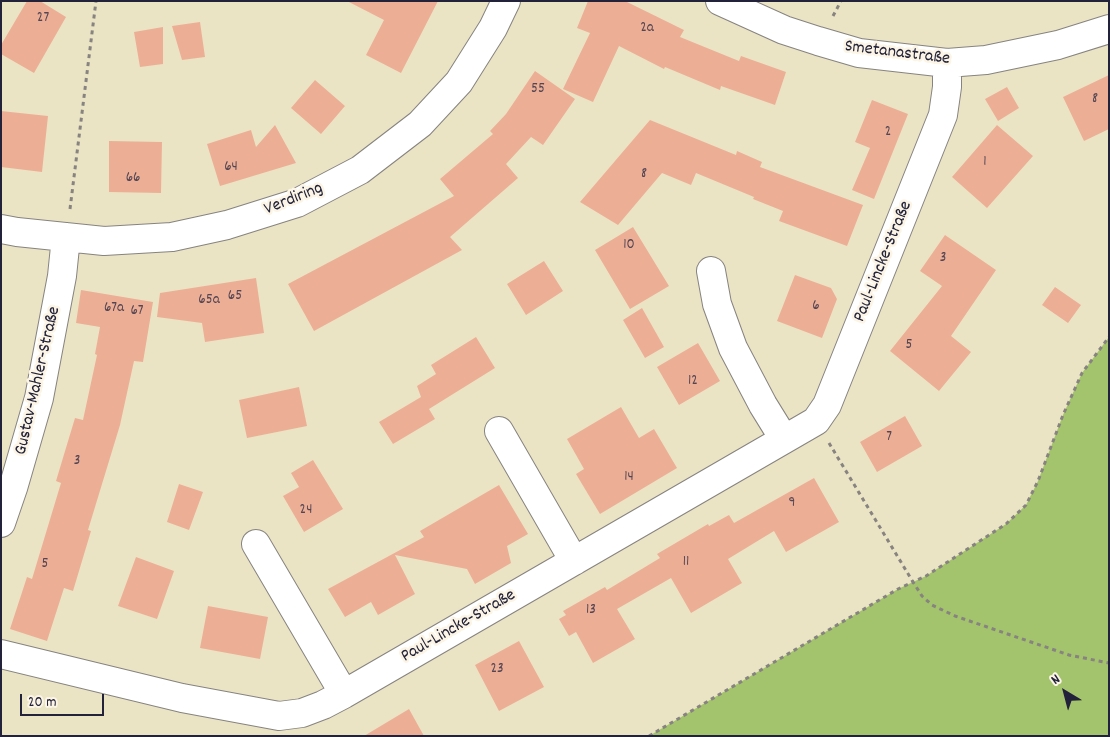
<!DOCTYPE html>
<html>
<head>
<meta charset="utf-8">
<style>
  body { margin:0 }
  #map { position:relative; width:1110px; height:737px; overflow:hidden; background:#ebe4c4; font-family:Dekko,sans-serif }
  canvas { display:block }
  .frame { position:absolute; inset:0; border:2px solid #22223b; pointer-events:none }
  .north { position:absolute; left:1040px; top:667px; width:50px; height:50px; -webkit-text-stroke:4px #fcf5e5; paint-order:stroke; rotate:323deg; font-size:14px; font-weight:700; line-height:20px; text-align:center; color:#22223b }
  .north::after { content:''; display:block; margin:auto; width:18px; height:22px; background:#22223b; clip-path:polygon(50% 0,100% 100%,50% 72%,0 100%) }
  .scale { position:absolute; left:20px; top:694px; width:84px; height:22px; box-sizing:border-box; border:2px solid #22223b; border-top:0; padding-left:6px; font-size:15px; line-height:18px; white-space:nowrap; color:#22223b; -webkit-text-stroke:4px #fcf5e5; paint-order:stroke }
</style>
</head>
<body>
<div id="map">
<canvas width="1110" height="737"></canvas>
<div class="frame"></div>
<div class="north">N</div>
<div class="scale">20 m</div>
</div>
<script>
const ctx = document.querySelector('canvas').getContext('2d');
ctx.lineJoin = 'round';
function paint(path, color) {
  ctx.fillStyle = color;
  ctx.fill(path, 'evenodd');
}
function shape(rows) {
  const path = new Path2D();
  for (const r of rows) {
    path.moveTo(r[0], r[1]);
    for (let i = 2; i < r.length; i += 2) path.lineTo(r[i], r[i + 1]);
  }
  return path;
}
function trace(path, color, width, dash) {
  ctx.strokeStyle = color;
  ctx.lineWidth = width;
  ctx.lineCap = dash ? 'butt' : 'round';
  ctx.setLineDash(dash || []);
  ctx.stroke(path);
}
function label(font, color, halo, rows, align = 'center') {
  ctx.font = font + ' Dekko,sans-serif';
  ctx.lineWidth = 5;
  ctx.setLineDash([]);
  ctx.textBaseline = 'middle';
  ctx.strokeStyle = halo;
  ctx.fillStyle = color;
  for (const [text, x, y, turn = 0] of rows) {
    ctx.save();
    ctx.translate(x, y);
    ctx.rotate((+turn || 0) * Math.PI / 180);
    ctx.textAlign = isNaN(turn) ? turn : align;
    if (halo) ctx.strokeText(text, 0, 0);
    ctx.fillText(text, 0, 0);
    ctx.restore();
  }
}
const green = shape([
  [1109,337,1109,736,649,736,898,589,926,576,1006,524,1026,505,1038,481,1063,415,1082,373]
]);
const building = shape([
  [27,1,40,1,66,17,34,73,1,54,1,45],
  [347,1,438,1,401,73,366,55,384,20],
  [588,1,625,1,684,30,680,37,739,61,741,56,786,72,775,105,721,86,720,90,665,67,664,69,619,46,593,102,563,89,590,33,577,28],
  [200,22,205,57,182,60,172,26],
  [163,27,163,64,140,67,134,32],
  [535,71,575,99,543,145,531,137,506,164,518,178,450,237,462,250,314,331,288,284,454,196,440,179,493,134,490,131,506,114],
  [1109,75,1109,129,1084,141,1063,97],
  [315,80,345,106,321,134,291,108],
  [1007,87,1019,108,998,121,985,99],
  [872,100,908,114,874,199,852,190,870,148,855,142],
  [1,111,48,116,42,172,1,167],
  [650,120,736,155,737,151,762,162,760,167,863,205,847,246,779,221,783,211,753,199,754,197,696,173,691,185,662,173,618,225,580,202],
  [275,125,296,163,220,186,207,144,251,130,256,147],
  [997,125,1033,156,987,208,952,177],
  [109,141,162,142,161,193,109,192],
  [633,227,669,286,630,309,595,250],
  [945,235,996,270,951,336,971,352,939,391,890,351,942,286,920,271],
  [544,261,563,291,526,315,507,284],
  [795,275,831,288,837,299,822,338,777,321],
  [256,278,264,333,205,342,202,323,157,317,160,293],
  [1055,287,1081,305,1068,323,1042,305],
  [81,290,153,302,143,362,134,361,120,425,88,530,91,531,73,591,64,588,47,641,10,629,27,577,32,579,61,483,56,481,75,418,83,420,97,355,95,354,100,327,76,323],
  [642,308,664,347,645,358,623,320],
  [476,337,495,368,429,409,435,419,393,444,379,422,421,397,417,386,436,374,431,365],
  [698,343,720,381,679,405,657,367],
  [299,387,307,426,247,438,239,400],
  [621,407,639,438,654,429,677,468,600,514,576,474,584,469,567,439],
  [905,416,922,446,877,472,860,442],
  [313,460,343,509,304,532,283,496,299,487,291,473],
  [814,478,839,522,786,552,774,531,728,559,742,583,691,613,671,578,617,609,635,639,593,663,576,632,569,636,559,619,566,615,563,611,605,587,607,590,660,558,657,554,708,524,709,526,729,515,734,523],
  [179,484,203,492,189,530,167,522],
  [499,485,528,534,507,546,511,563,475,584,467,569,395,555,415,594,378,615,371,602,345,617,328,589,424,537,420,531],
  [136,557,174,571,157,619,118,606],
  [208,606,268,617,260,659,200,648],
  [519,641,544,687,499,711,475,665],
  [409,709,424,736,364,736]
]);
const path = shape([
  [833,16,841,1],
  [70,209,96,1],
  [829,443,913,582,926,576,1006,524,1026,505,1038,481,1063,415,1082,373,1109,337],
  [649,736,898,589,913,582,922,596,932,605,955,616,1069,655,1109,663]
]);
const minor = shape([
  [720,1,784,30,818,41,859,53,947,63,986,60,1058,45,1109,29],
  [1,229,17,232,104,241,172,237,227,225,297,203,360,170,420,124,459,82,493,28,506,1],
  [711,271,717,304,733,348,763,405,784,439],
  [499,431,574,561],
  [1,523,13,488,39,398,62,276,66,237],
  [256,544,344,694],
  [1,654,182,698,279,716,302,713,323,705,344,694,816,421,827,405,943,115,947,87,947,63]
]);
const numberNames = [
  ["27",43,19],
  ["2a",647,29],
  ["55",538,90],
  ["8",1095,100],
  ["2",888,133],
  ["1",985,163],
  ["64",231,168],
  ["8",644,175],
  ["66",133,179],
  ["10",629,246],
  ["3",943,259],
  ["65",235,297],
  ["65a",209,301],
  ["6",816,307],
  ["67a",114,309],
  ["67",137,312],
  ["5",909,346],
  ["12",693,382],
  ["7",889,438],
  ["3",77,462],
  ["14",629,478],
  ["9",792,504],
  ["24",306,511],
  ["11",686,563],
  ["5",45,565],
  ["13",591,611],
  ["23",497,670]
];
const streetNames = [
  ["Smetanastraße",897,54,7],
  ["Verdiring",294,200,-22],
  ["Paul-Lincke-Straße",884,262,-68],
  ["Gustav-Mahler-Straße",39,381,-77],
  ["Paul-Lincke-Straße",459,627,-30]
];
paint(green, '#a3c36c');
paint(building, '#ecaf96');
trace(minor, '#868380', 30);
trace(path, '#868380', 3, [4, 4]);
trace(minor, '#fff', 28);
label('15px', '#544552', null, numberNames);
label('18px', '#22223b', '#fcf5e5', streetNames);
</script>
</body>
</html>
